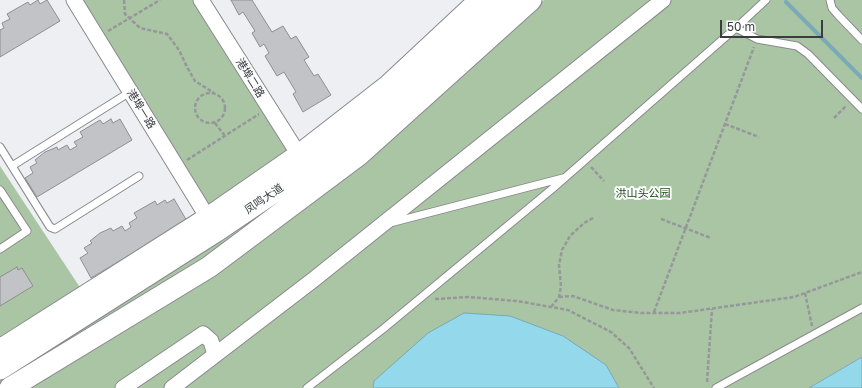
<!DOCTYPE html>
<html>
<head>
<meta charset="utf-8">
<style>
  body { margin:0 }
  #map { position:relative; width:862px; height:388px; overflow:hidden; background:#edeff3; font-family:"Golos Text",sans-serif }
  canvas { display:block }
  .scale { position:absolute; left:720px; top:20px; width:103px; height:18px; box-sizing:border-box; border:2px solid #3c3c3e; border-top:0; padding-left:5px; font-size:12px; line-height:14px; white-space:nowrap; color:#3c3c3e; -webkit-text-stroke:3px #fbfcfe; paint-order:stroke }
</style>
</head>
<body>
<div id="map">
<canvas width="862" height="388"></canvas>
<div class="scale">50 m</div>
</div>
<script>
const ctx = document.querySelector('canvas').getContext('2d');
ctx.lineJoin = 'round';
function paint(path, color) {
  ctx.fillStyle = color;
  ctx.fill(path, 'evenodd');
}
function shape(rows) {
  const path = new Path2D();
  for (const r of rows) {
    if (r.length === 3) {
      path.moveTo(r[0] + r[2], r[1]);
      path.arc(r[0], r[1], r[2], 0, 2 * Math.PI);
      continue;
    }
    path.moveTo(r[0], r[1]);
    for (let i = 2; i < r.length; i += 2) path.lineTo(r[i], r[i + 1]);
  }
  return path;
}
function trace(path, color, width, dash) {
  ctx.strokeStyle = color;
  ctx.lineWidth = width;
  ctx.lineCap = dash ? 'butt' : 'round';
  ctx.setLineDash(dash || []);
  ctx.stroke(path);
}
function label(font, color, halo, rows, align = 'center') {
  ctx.font = font + ' "Golos Text","Noto Sans SC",sans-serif';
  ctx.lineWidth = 4;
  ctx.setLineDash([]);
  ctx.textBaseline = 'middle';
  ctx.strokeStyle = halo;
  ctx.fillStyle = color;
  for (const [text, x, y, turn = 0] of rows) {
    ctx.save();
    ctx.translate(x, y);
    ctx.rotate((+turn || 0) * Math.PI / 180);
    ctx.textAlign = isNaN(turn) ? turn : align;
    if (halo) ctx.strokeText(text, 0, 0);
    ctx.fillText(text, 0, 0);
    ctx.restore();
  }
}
const green = shape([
  [74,0,201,0,299,155,208,218],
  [544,0,862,0,862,357,809,388,0,388,0,359,474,61],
  [0,166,81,289,0,338]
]);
const water = shape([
  [464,313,510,316,563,336,606,365,619,388,373,388,374,381,428,333,464,313],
  [862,357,862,388,809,388,862,357]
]);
const stream = shape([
  [786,2,862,78]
]);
const building = shape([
  [38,0,40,4,47,0,60,21,0,57,0,30,4,28,2,23,10,19,7,14,28,2,30,5,38,0],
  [231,0,252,0,272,32,283,26,291,39,296,36,309,57,304,60,314,76,318,74,331,95,303,112,293,94,296,92,284,72,277,76,265,56,269,53,264,44,260,47,252,33,255,31,243,12,239,15,231,0],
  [111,119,113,123,120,119,132,140,37,197,25,178,33,173,30,167,37,163,35,160,45,152,57,147,58,150,67,145,70,150,77,146,74,142,83,137,80,132,100,120,103,124,111,119],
  [174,199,187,221,91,278,80,258,88,253,84,248,92,243,90,241,100,233,111,228,113,231,122,226,125,231,131,227,129,223,137,218,134,213,155,201,157,205,165,200,167,203,174,199],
  [17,267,18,270,22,268,33,286,0,306,0,277,17,267]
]);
const path = shape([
  [124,0,125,14,140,28,167,34,179,50,187,67,195,81,214,93],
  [108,31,160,0],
  [210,108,15],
  [834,118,846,106],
  [215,123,225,136],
  [725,124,759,137],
  [187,160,259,114],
  [591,167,604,181],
  [661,219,711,238],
  [805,293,812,326],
  [559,297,573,296,613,310,641,313,680,313,794,297,862,272],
  [435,299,469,297,517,301,568,310,611,332,629,348,654,388],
  [551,307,559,297,561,286,559,265,562,250,570,236,584,223,593,218],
  [654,312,754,47],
  [707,382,712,309]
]);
const lane = shape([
  [830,0,832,8,838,15,862,40],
  [736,28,757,39,797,46,808,54,862,109],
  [0,147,50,227,55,229,139,176],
  [12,166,130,92],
  [0,190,27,231,0,249],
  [390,223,563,178],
  [307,388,383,329,552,189,738,26,766,0],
  [716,388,862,308]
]);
const street = shape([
  [74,0,208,218],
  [201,0,299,155],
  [123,388,203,334,211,341,215,355],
  [172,388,313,280,663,0]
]);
const secondary = shape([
  [0,350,208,218,299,155,389,85,480,0],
  [0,369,215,232,308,169,399,99,505,0],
  [10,388,209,267,360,154,531,0]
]);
const streetNames = [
  ["港埠二路",250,78,58],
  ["港埠一路",141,109,58],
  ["凤鸣大道",264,199,-34]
];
const parkNames = [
  ["洪山头公园",643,194]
];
paint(green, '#aac5a4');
paint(water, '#94d8ec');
trace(water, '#7aa9b8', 1);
trace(stream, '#7aa9b8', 4);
paint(building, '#c1c3c6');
trace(building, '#8d8e91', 1);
trace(lane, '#898a8e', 9);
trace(street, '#898a8e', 17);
trace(secondary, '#898a8e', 23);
trace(path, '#96979a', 2.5, [4, 2]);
trace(lane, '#fff', 7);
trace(street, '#fff', 15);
trace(secondary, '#fff', 21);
label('11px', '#3c3c3e', '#fbfcfe', streetNames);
label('11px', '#1d4e13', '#fbfcfe', parkNames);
</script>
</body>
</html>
